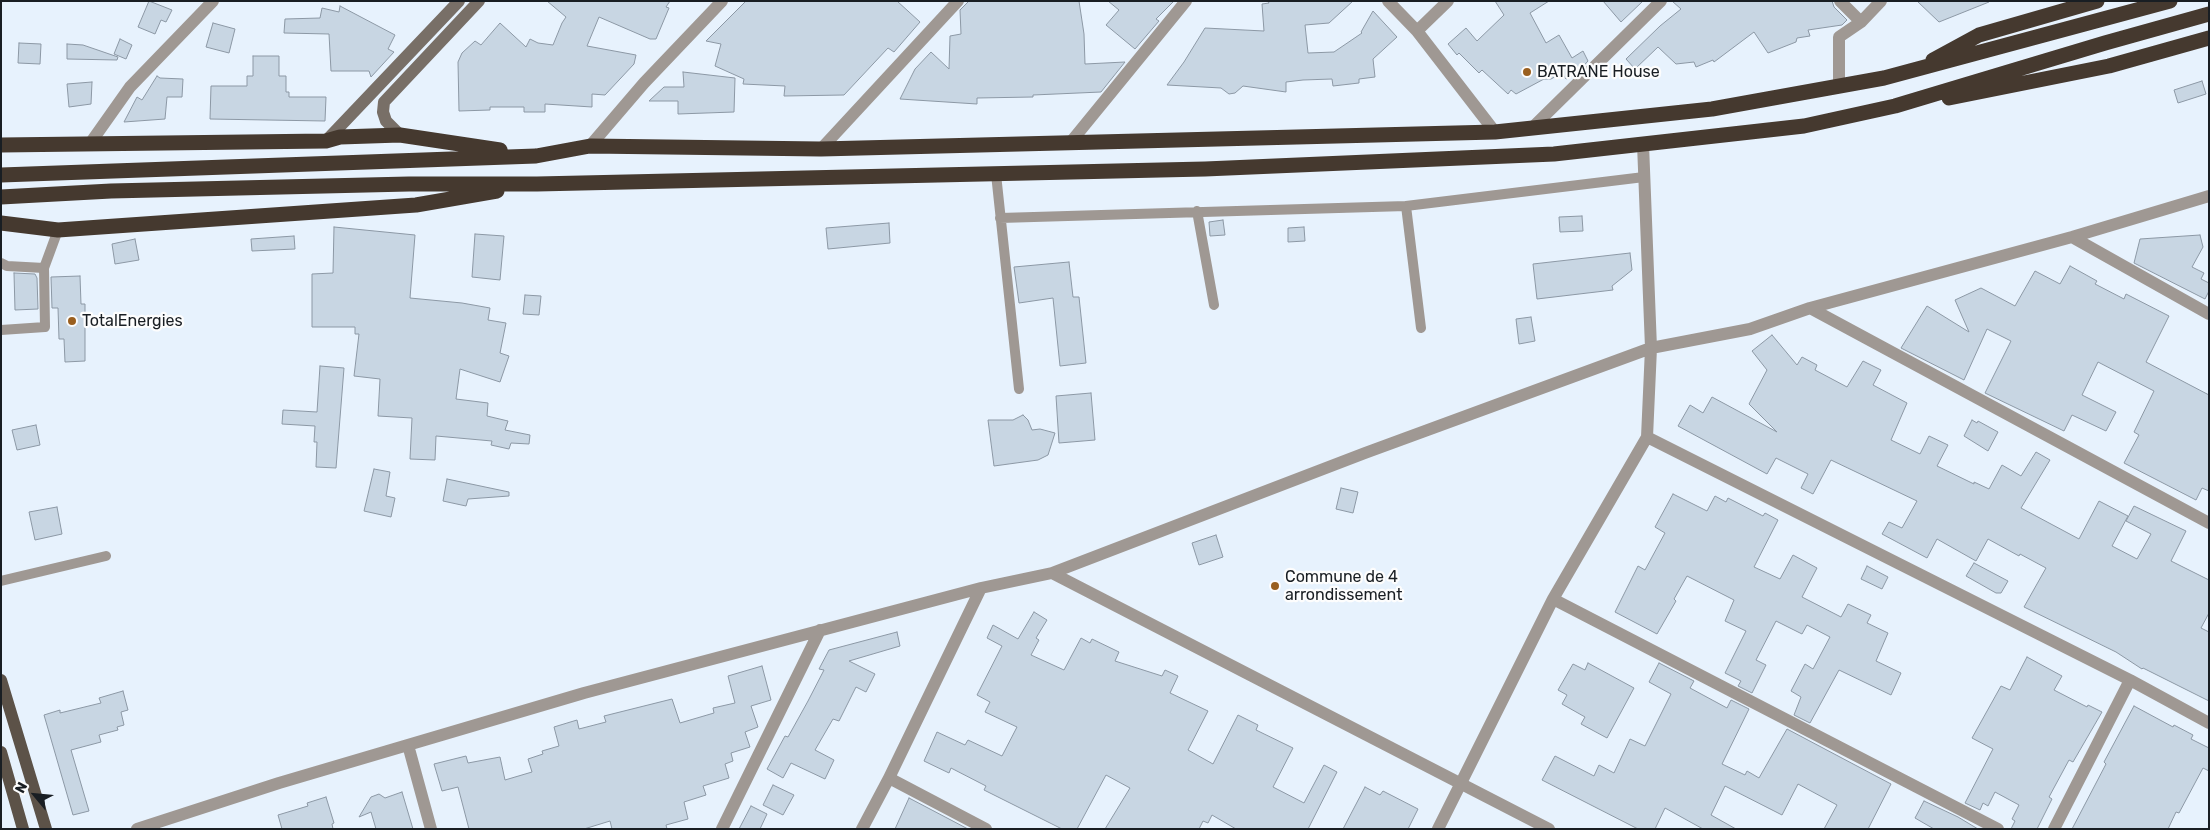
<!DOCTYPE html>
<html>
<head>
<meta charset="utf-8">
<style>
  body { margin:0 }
  #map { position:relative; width:2210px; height:830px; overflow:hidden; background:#e7f2fd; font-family:Rubik,sans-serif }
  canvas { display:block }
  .frame { position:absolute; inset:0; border:2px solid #191e23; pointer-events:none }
  .north { position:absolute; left:10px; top:770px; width:50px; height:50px; -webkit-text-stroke:4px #fdfdfd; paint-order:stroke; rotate:298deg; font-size:14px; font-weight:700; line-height:20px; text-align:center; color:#191e23 }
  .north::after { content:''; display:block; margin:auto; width:18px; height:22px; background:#191e23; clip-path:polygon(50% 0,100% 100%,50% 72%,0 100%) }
</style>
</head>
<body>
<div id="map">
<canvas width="2210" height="830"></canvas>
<div class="frame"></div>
<div class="north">N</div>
</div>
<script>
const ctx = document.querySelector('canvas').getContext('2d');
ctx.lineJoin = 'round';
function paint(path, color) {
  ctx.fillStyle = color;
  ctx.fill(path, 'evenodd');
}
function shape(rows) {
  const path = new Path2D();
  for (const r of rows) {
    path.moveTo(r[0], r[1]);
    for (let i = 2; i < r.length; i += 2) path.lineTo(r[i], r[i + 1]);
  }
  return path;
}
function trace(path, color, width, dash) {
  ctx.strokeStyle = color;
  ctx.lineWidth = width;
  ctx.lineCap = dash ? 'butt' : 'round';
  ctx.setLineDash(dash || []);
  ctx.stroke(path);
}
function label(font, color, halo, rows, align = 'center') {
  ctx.font = font + ' Rubik,sans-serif';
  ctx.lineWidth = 4.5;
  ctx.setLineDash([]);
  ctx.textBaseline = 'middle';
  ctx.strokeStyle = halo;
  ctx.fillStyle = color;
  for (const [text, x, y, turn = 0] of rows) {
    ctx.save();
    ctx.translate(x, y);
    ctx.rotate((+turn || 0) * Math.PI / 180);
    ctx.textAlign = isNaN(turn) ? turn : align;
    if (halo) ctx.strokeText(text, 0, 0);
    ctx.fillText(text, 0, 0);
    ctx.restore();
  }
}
const building = shape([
  [149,1,172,10,166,22,161,20,155,34,138,27,149,1],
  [547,1,670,1,666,7,669,8,656,39,650,39,599,17,587,46,636,55,634,64,605,95,592,94,592,107,545,104,545,112,524,112,524,107,490,107,490,110,459,111,458,62,462,53,475,41,481,45,500,23,526,47,530,39,538,43,553,45,562,23,566,17,547,1],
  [746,1,897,1,920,22,894,52,888,48,844,95,784,96,785,86,743,84,744,79,715,66,721,44,706,41,746,1],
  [969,1,1079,1,1084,34,1085,64,1125,62,1101,92,1033,95,1033,97,977,98,977,104,900,99,915,69,931,52,949,69,950,36,961,34,960,10,969,1],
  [1108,1,1174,1,1156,19,1159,21,1135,49,1106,25,1119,10,1108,1],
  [1268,1,1353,1,1329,23,1305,25,1308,53,1334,52,1362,33,1361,32,1373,11,1397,37,1373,59,1375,77,1359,79,1359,83,1333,86,1332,79,1303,80,1286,82,1286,92,1243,86,1235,93,1229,94,1221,88,1167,85,1184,62,1205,28,1264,31,1262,4,1269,3,1268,1],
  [1495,1,1549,1,1530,13,1546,43,1559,35,1572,58,1583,51,1588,61,1577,73,1566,79,1562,73,1551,79,1544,79,1516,94,1511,90,1508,94,1482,70,1479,73,1459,53,1457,55,1448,44,1466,28,1477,41,1504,15,1495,1],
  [1603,1,1643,1,1621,22,1603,1],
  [1672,1,1832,1,1834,7,1847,20,1842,25,1808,30,1810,36,1797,38,1796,42,1768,53,1754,32,1714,62,1713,60,1696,67,1694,62,1676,64,1658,47,1635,69,1626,59,1660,26,1681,9,1672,1],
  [1917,1,1989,1,1989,2,1939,22,1917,1],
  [340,6,395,35,388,49,394,52,371,77,369,71,331,71,329,34,284,33,285,19,320,18,322,8,339,12,340,6],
  [213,23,235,29,229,53,206,47,213,23],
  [120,39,132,45,126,59,114,54,120,39],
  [19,43,41,44,40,64,18,63,19,43],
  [67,44,83,45,118,57,117,60,67,59,67,44],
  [253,56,279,56,279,76,286,76,286,92,289,92,289,97,326,97,325,121,210,119,211,86,247,86,247,76,253,76,253,56],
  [683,72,735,78,734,112,678,114,678,101,649,101,664,87,684,87,683,72],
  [157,76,160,78,183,79,182,97,167,97,165,119,124,122,137,97,142,100,157,76],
  [2202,81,2206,94,2178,103,2174,90,2202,81],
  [92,82,91,104,69,107,67,84,92,82],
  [1582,216,1583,231,1560,232,1559,217,1582,216],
  [1223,220,1225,235,1210,236,1209,222,1223,220],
  [889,223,890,243,828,249,826,228,889,223],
  [334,227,415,235,410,298,462,303,490,308,488,320,506,323,500,353,509,356,500,382,460,369,456,399,488,403,487,416,508,421,505,430,530,435,529,444,511,443,509,449,491,445,492,441,436,436,435,460,410,459,412,418,378,416,380,379,354,376,359,334,355,334,355,327,312,327,312,274,333,273,334,227],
  [1304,227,1305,241,1288,242,1288,228,1304,227],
  [475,234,504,236,500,280,472,277,475,234],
  [2200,235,2203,247,2192,267,2204,273,2201,279,2209,283,2209,291,2205,299,2134,263,2140,239,2200,235],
  [294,236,295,249,252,251,251,239,294,236],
  [135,239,139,260,115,264,112,244,135,239],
  [1630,253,1632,270,1612,286,1613,290,1537,299,1533,264,1630,253],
  [1069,262,1073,297,1079,297,1086,363,1060,366,1053,298,1019,303,1014,267,1069,262],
  [2070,266,2097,281,2095,284,2124,299,2126,294,2169,316,2146,362,2209,395,2209,491,2202,488,2196,500,2124,463,2139,435,2134,432,2154,391,2098,362,2082,395,2116,412,2106,431,2072,415,2064,431,1985,393,2011,341,1987,329,1964,380,1901,348,1927,306,1969,332,1955,300,1981,288,2015,306,2035,271,2060,284,2070,266],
  [14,273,35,274,37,278,38,309,15,310,14,273],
  [80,276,81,304,85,304,85,361,65,362,64,339,59,339,58,308,52,308,51,277,80,276],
  [525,295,541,296,539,315,523,314,525,295],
  [1531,317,1535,341,1519,344,1516,319,1531,317],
  [1772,335,1797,365,1802,357,1817,365,1815,370,1847,387,1863,361,1881,370,1873,385,1907,403,1891,440,1920,454,1929,436,1948,445,1937,466,1974,484,1974,482,1989,489,2002,465,2021,476,2036,452,2050,460,2021,508,2079,539,2099,501,2128,516,2112,546,2137,559,2151,534,2126,521,2134,506,2186,531,2171,561,2209,580,2209,613,2201,628,2209,632,2209,701,2143,668,2142,669,2116,652,2024,607,2046,568,2020,554,2019,556,1988,539,1976,561,1937,539,1927,558,1882,534,1889,522,1902,528,1917,501,1831,460,1813,494,1801,488,1808,474,1776,458,1767,474,1678,426,1690,405,1703,413,1712,397,1777,432,1749,404,1767,370,1752,351,1772,335],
  [320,366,344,368,336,468,316,467,317,442,314,442,315,426,282,424,283,410,317,412,320,366],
  [1091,393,1095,440,1059,443,1056,396,1091,393],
  [1023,415,1028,420,1032,430,1040,429,1055,433,1048,455,1038,460,994,466,988,420,1013,420,1023,415],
  [1972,420,1977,423,1978,421,1998,432,1988,451,1964,436,1972,420],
  [36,425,40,445,17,450,12,430,36,425],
  [374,469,390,472,386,496,395,498,391,517,364,511,374,469],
  [447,479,509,492,509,496,468,499,466,506,443,501,447,479],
  [1341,488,1358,492,1353,513,1336,509,1341,488],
  [1673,494,1707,511,1715,496,1726,502,1728,498,1763,516,1765,513,1778,520,1754,567,1780,579,1793,555,1817,568,1802,597,1841,617,1848,604,1871,615,1867,623,1888,633,1876,661,1901,673,1891,695,1839,670,1810,723,1794,715,1801,697,1791,691,1805,664,1813,669,1830,637,1807,625,1802,634,1776,621,1756,660,1766,665,1752,693,1738,686,1741,681,1725,673,1746,631,1725,621,1734,600,1687,576,1674,599,1676,601,1657,634,1615,612,1638,566,1645,570,1665,533,1655,527,1673,494],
  [57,507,62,534,35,540,29,512,57,507],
  [1216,535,1223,557,1199,565,1192,543,1216,535],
  [1974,563,2008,581,2001,593,1996,593,1966,576,1974,563],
  [1867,566,1888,577,1882,589,1861,579,1867,566],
  [1034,612,1047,620,1036,638,1039,640,1031,655,1064,670,1081,638,1090,643,1092,639,1119,652,1115,661,1162,676,1165,670,1178,676,1170,693,1208,711,1188,750,1213,764,1238,715,1258,725,1256,730,1293,748,1273,787,1304,803,1324,765,1337,772,1308,829,1236,829,1212,815,1208,823,1203,821,1199,829,1105,829,1130,788,1106,775,1077,829,1062,829,984,790,986,786,951,768,949,773,924,761,937,732,965,745,968,740,1002,756,1017,727,985,712,990,702,977,695,1002,646,987,638,993,625,1018,639,1034,612],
  [897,632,900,646,849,661,875,674,866,692,856,687,839,721,833,719,815,750,834,760,825,779,791,763,783,778,767,769,785,736,788,737,808,701,824,670,819,669,829,650,897,632],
  [2027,657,2062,676,2054,690,2087,707,2088,705,2102,712,2073,762,2069,760,2049,797,2052,799,2037,829,2011,829,2015,821,2012,819,2019,805,1995,792,1988,806,1983,803,1980,810,1965,803,1993,749,1972,738,2001,686,2010,690,2027,657],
  [1588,663,1634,688,1607,738,1581,724,1585,717,1562,704,1567,695,1558,690,1573,664,1585,670,1588,663],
  [1659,663,1694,681,1690,688,1727,708,1731,700,1749,709,1722,764,1745,775,1747,771,1759,778,1787,729,1891,784,1868,829,1824,829,1837,805,1798,784,1782,815,1725,786,1711,815,1736,829,1703,829,1665,808,1655,829,1638,829,1542,780,1555,756,1594,776,1599,765,1614,773,1630,739,1645,746,1671,694,1649,682,1659,663],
  [762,666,771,700,751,706,758,727,745,732,750,747,731,753,733,761,725,764,729,778,703,786,706,795,684,802,688,819,666,825,667,829,612,829,610,821,584,829,469,829,458,787,442,791,434,764,466,756,468,763,500,757,505,780,532,772,528,759,543,754,542,751,559,746,554,727,577,720,579,729,606,722,604,716,672,699,680,723,714,713,713,708,735,703,728,676,762,666],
  [123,691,128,710,121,712,124,725,117,727,118,730,99,735,101,742,71,750,89,811,73,815,44,715,60,710,60,713,101,703,99,698,123,691],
  [2134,706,2173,727,2174,725,2193,735,2191,739,2209,748,2209,771,2203,768,2179,813,2176,812,2168,829,2072,829,2106,764,2104,762,2134,706],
  [773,785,794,795,783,815,763,805,773,785],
  [1365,787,1380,795,1383,791,1418,809,1408,829,1343,829,1365,787],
  [402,792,413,829,376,829,371,812,359,817,371,797,379,794,385,798,402,792],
  [326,797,334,823,332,824,333,829,282,829,278,815,308,806,307,803,326,797],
  [909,798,968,829,895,829,909,798],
  [1924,801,1958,817,1978,829,1934,829,1915,818,1924,801],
  [751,806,767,814,760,829,739,829,751,806]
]);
const lane = shape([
  [996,174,1019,389],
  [1406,206,1421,328],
  [1197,211,1214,305],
  [1000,218,1406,206,1644,177],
  [1,263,7,266,44,268],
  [1,330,45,327,44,268,58,230],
  [1,581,106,556]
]);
const street = shape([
  [1388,1,1417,31,1495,132],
  [1840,1,1861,22],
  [1417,31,1448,1],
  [1839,87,1839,37,1861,22,1881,1],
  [1533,127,1661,1],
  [1070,143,1186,1],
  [1643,144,1651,348,1647,437,2130,680,2209,723],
  [89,145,130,87,213,1],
  [590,146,644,83,722,1],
  [821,149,958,1],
  [2072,237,2209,314],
  [1810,308,2072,237,2209,196],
  [1052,573,1365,453,1651,348,1750,329,1810,308,2209,523],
  [1553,599,1998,829],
  [408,745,431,829],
  [889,778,986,829],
  [137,829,279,783,584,693,981,588,1052,573,1549,829],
  [722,829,820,630],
  [862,829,889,778,981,588],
  [1438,829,1553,599,1647,437],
  [2054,829,2130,680]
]);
const secondary = shape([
  [400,135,386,121,383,112,384,102,479,1],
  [326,141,459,1]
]);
const primary = shape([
  [1,680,46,829],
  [1,752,23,829]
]);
const highway = shape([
  [1933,60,1979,35,2097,1],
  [1949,98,2109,66,2209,38],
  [1,145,326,141,340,137,400,135,500,150],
  [1,175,536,156,590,146,821,149,1495,132,1712,109,1884,78,2170,1],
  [1,197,111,191,409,184,537,184,1205,169,1554,154,1804,126,1895,106,2105,43,2209,14],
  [1,223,58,230,416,205,497,191]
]);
const markers = [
  [1527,72,5,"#9a5f1f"],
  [72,321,5,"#9a5f1f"],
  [1275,586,5,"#9a5f1f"]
];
const poiNames = [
  ["BATRANE House",1537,72],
  ["TotalEnergies",82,321],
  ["Commune de 4",1285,577],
  ["arrondissement",1285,595]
];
paint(building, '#c8d6e3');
trace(building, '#8c98a5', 1);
trace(lane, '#9f9893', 10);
trace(street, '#9f9893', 12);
trace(secondary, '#786f67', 12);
trace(primary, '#5c5248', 12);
trace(highway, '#45392f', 15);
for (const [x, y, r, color] of markers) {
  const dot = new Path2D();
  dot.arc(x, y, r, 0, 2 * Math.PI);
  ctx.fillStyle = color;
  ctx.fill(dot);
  trace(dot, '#fdfdfd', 2);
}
label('16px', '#191e23', '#fdfdfd', poiNames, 'left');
</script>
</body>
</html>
